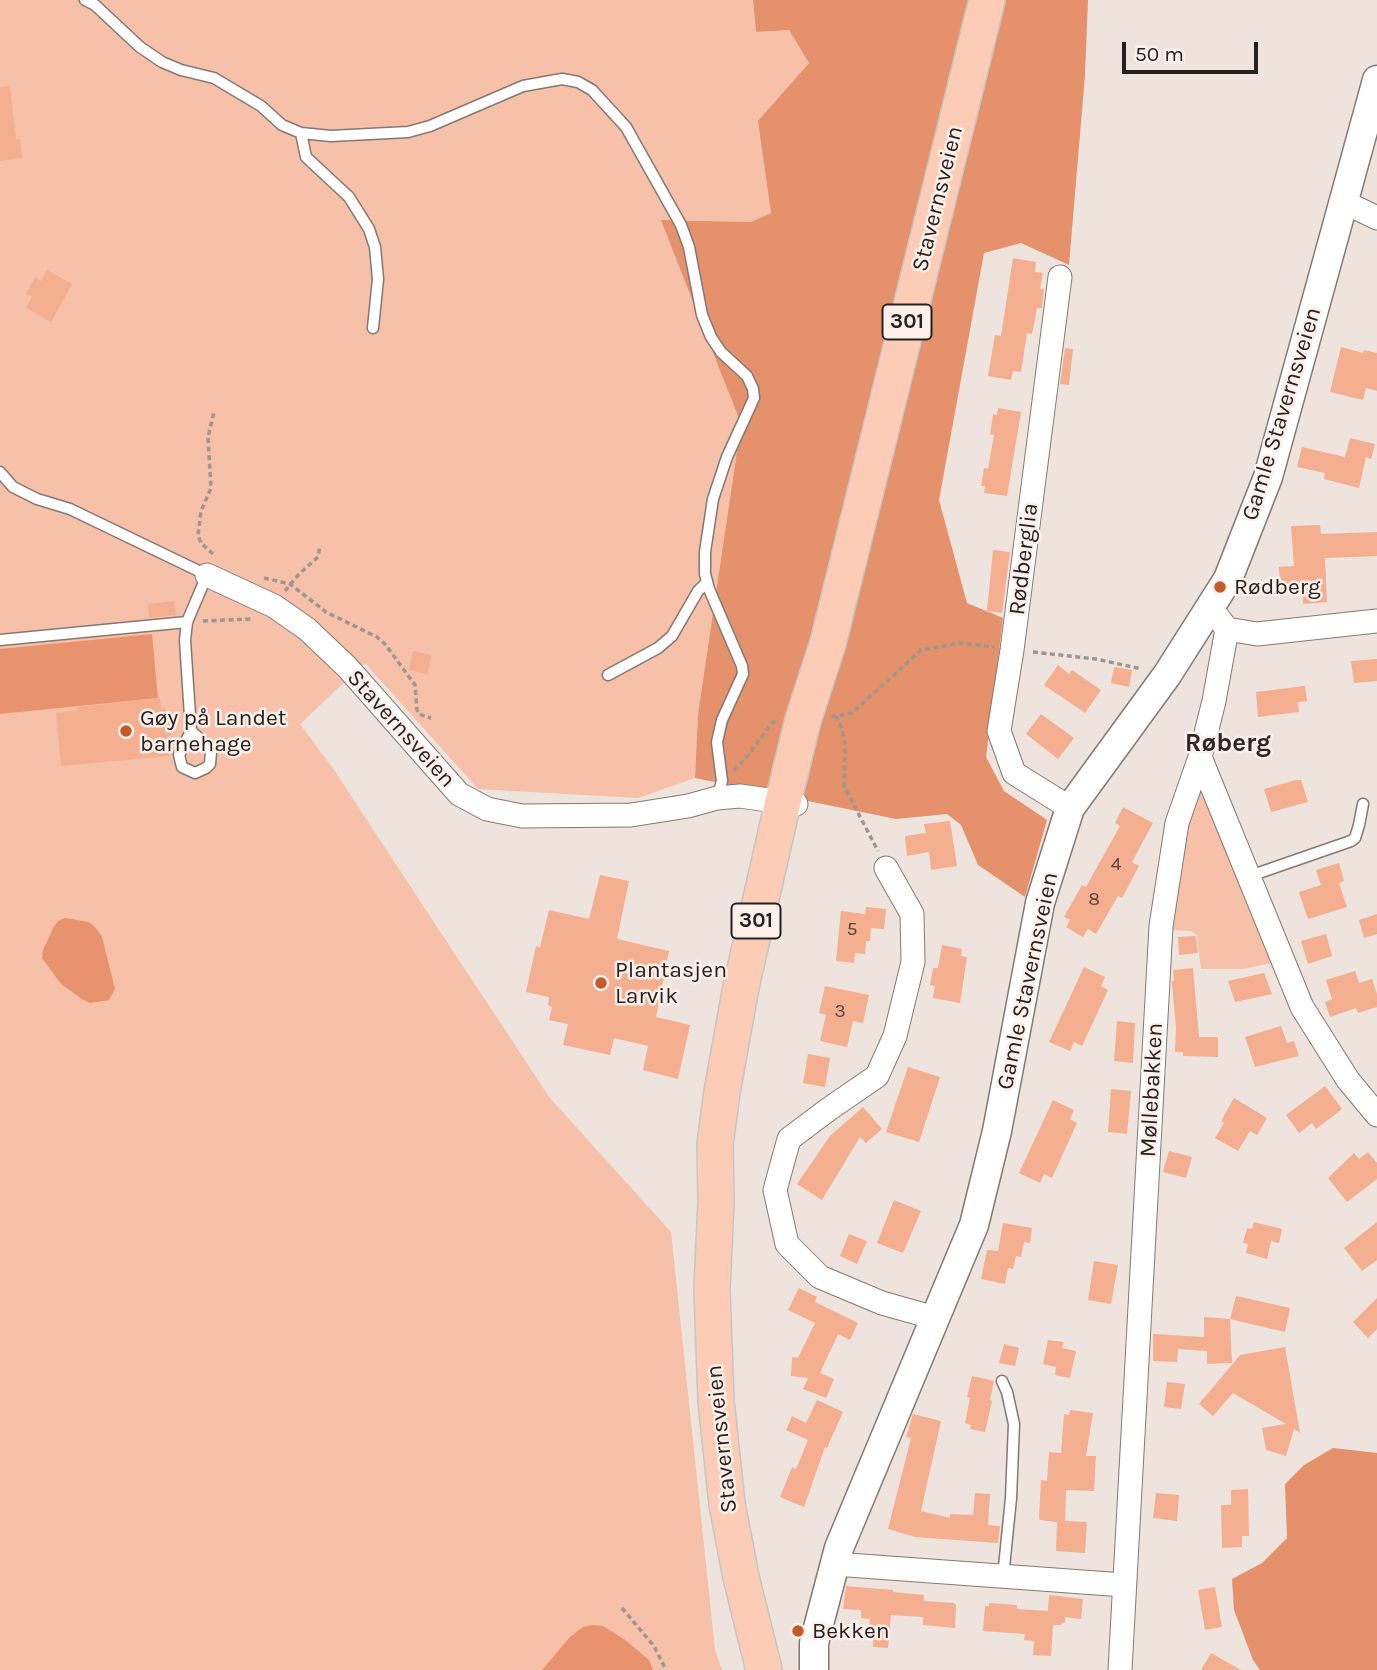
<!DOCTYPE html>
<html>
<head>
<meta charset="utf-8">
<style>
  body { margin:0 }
  #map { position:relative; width:1377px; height:1670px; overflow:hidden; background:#efe3dd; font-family:Karla,sans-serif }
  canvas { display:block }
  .scale { position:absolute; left:1122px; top:42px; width:136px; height:32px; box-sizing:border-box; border:4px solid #25211f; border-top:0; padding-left:9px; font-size:21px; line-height:24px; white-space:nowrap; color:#25211f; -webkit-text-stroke:5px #fdf0ea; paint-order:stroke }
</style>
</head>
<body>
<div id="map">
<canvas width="1377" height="1670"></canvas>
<div class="scale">50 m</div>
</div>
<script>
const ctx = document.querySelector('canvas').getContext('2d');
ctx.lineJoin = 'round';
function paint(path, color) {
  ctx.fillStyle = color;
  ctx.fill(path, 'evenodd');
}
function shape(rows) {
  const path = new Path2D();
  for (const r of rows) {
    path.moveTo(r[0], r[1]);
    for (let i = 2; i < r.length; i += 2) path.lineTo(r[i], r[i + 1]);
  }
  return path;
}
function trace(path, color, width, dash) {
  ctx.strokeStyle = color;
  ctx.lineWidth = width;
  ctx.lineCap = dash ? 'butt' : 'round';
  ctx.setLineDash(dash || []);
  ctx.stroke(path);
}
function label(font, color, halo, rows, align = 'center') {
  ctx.font = font + ' Karla,sans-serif';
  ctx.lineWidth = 5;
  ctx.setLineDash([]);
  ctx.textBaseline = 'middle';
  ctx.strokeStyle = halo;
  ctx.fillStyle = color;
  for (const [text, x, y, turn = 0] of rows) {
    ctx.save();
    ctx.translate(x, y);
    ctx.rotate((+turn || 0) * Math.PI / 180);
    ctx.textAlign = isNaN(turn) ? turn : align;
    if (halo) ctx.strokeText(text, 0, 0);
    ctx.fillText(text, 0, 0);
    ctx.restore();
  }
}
const green = shape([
  [0,0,753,0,756,32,789,30,809,63,759,121,771,213,751,222,662,220,741,424,698,714,695,778,638,798,478,789,365,663,300,724,332,767,549,1097,671,1232,715,1650,722,1670,0,1670],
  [1195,793,1203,794,1273,960,1272,963,1242,969,1201,969,1197,935,1191,931,1172,930,1171,925,1182,833]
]);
const forest = shape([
  [753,0,1088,0,1085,75,1069,265,1021,243,984,253,939,500,967,603,1003,618,986,757,1004,791,1047,820,1025,897,978,865,961,825,947,814,896,819,695,778,698,714,741,424,661,220,751,222,771,213,758,121,809,63,789,30,756,32],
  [1333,1448,1377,1453,1377,1670,1260,1670,1253,1660,1234,1610,1232,1579,1262,1563,1287,1538,1285,1484,1304,1465]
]);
const water = shape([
  [152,634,158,698,0,714,0,649],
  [65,918,89,922,95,927,102,937,115,989,109,1000,90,1003,82,999,61,984,42,958,43,950,53,928,58,921],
  [593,1625,603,1626,624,1639,649,1660,653,1670,542,1670,570,1637,583,1627]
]);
const building = shape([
  [10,86,16,140,20,139,22,158,0,161,0,87],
  [1013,258,1036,262,1035,272,1043,273,1040,289,1044,289,1042,308,1037,308,1032,334,1027,333,1021,372,1013,371,1011,380,988,376,995,335,1001,336],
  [47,270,72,284,51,322,26,308,32,297,26,294,35,277,41,281],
  [1341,347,1363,353,1364,350,1377,353,1377,391,1366,388,1363,400,1330,392],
  [1065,348,1073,349,1069,385,1060,384],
  [998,408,1021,412,1007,496,984,493,985,486,981,486,984,468,988,469,994,435,990,435,993,414,997,415],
  [1350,438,1375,444,1371,459,1366,457,1359,488,1324,479,1325,473,1297,467,1302,447,1345,457],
  [1320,525,1321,534,1377,532,1377,556,1325,558,1327,602,1303,604,1303,594,1280,592,1279,567,1294,566,1291,526],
  [993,550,1010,552,1002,613,987,611],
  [174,601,176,615,149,618,148,604],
  [413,651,431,655,428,674,409,670],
  [1377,659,1377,681,1354,683,1351,661],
  [1058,665,1069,674,1072,670,1101,690,1085,713,1044,685],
  [1114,667,1132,670,1129,687,1111,683],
  [1305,686,1307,701,1298,702,1299,712,1258,717,1256,692],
  [160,698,161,709,165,708,166,716,168,716,171,736,168,736,170,756,61,766,56,713,77,710,76,707],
  [1041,714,1074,738,1058,759,1026,734],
  [1296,780,1301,780,1308,802,1271,812,1264,789],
  [1123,807,1153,823,1132,862,1139,866,1122,898,1118,896,1096,934,1088,929,1083,937,1066,927,1070,920,1064,917,1082,885,1086,887,1120,826,1115,823],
  [950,821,957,866,931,870,929,852,907,856,905,836,926,833,924,824],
  [1339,863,1344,881,1339,883,1347,907,1308,919,1299,892,1321,885,1316,870],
  [600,875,629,881,617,939,669,951,656,1017,690,1025,678,1079,643,1070,648,1046,614,1038,610,1055,563,1045,568,1024,549,1020,552,1007,548,1005,549,997,526,992,536,946,540,947,549,910,589,919],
  [866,907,886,909,884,929,871,928,870,941,866,941,865,954,855,953,854,963,836,961,841,911,865,914],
  [1377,914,1377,934,1364,938,1359,920],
  [1326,934,1332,956,1308,964,1301,941],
  [1196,936,1198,953,1179,955,1178,937],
  [942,945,962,949,961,956,967,957,960,1003,933,998,935,986,930,985,933,968,938,968],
  [1084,967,1105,977,1101,986,1108,990,1082,1046,1074,1042,1070,1051,1049,1042],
  [1193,968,1199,1037,1218,1037,1218,1057,1183,1056,1183,1052,1175,1052,1176,1028,1172,984,1172,981,1174,981,1173,970],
  [1355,971,1359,983,1372,979,1377,994,1377,1007,1358,1013,1356,1008,1330,1017,1325,1002,1332,999,1326,980],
  [1264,973,1272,994,1235,1002,1228,981],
  [825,986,869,995,863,1023,853,1021,847,1047,820,1041,826,1015,819,1013],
  [1117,1021,1135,1023,1133,1063,1114,1061],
  [1281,1026,1287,1043,1294,1041,1299,1056,1255,1067,1245,1037],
  [808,1054,830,1058,825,1087,803,1083],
  [908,1067,940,1077,919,1142,886,1132],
  [1325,1086,1342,1109,1316,1129,1312,1123,1299,1133,1286,1115],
  [1111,1089,1131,1091,1127,1134,1108,1132],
  [1234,1098,1267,1118,1257,1135,1250,1131,1238,1151,1215,1138,1224,1123,1221,1121],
  [1053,1100,1074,1110,1070,1119,1077,1123,1052,1178,1044,1174,1040,1183,1019,1173],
  [863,1107,882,1129,866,1143,860,1137,822,1200,797,1184,830,1136],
  [1169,1151,1192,1157,1186,1178,1163,1172],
  [1368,1152,1377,1163,1377,1179,1347,1202,1328,1178,1354,1153,1359,1159],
  [894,1200,921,1211,903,1253,877,1243],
  [1254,1222,1282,1229,1279,1243,1271,1241,1267,1259,1246,1253,1248,1244,1243,1243,1247,1228,1252,1229],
  [1377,1222,1377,1260,1362,1271,1344,1248],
  [1003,1223,1032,1228,1030,1243,1024,1242,1021,1257,1016,1256,1013,1269,1008,1268,1005,1284,981,1279,987,1250,998,1251],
  [849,1234,867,1241,857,1264,840,1256],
  [1094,1261,1118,1265,1111,1304,1088,1300],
  [799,1288,817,1297,815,1302,858,1323,850,1340,838,1334,820,1373,834,1379,826,1398,803,1389,808,1378,791,1376,792,1357,798,1358,815,1323,788,1310],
  [1236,1296,1290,1308,1285,1332,1230,1319,1232,1363,1207,1364,1207,1351,1178,1349,1177,1362,1153,1361,1153,1334,1204,1337,1204,1317,1230,1319],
  [1377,1298,1377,1329,1368,1338,1353,1322],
  [1048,1340,1064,1342,1062,1348,1076,1351,1070,1378,1055,1375,1056,1367,1043,1364],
  [1004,1344,1019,1348,1015,1366,999,1363],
  [1285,1347,1300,1433,1294,1429,1286,1456,1266,1450,1262,1428,1286,1424,1233,1393,1213,1416,1199,1404,1240,1355],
  [972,1376,994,1381,990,1400,992,1401,985,1432,970,1429,971,1425,965,1423,970,1398,967,1397],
  [1167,1382,1185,1384,1181,1409,1164,1407],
  [817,1400,843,1412,827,1448,825,1447,804,1507,780,1497,792,1467,796,1469,808,1440,786,1430,792,1416,806,1423],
  [1070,1410,1093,1413,1086,1456,1096,1456,1094,1491,1066,1490,1065,1521,1087,1522,1085,1553,1056,1551,1057,1522,1040,1520,1039,1518,1041,1480,1047,1481,1049,1452,1061,1453,1064,1414,1069,1415],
  [913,1414,941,1421,921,1511,950,1518,950,1514,973,1515,975,1493,990,1494,988,1525,1000,1526,998,1543,915,1537,888,1529,911,1438,906,1437],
  [1248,1489,1249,1536,1242,1536,1242,1547,1222,1548,1221,1505,1231,1505,1231,1490],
  [1156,1493,1179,1495,1177,1521,1153,1518],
  [846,1586,893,1590,893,1592,924,1595,924,1601,954,1603,956,1605,955,1628,923,1625,923,1617,891,1615,888,1648,873,1647,874,1629,869,1629,870,1619,861,1618,861,1610,843,1609],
  [1215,1587,1222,1627,1205,1630,1198,1590],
  [1049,1595,1083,1599,1081,1619,1065,1617,1065,1623,1062,1623,1061,1625,1053,1625,1051,1656,1033,1655,1034,1641,1024,1640,1025,1634,983,1631,985,1606,989,1606,989,1603,1017,1605,1017,1609,1048,1611],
  [1211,1653,1241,1670,1201,1670]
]);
const path = shape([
  [213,554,201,543,198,535,201,511,211,488,208,437,214,412],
  [264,578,290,584,326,612,377,637,385,644,415,685,417,710,419,714,431,718],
  [285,591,299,574,318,557,320,546],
  [203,621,251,619],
  [1033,652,1096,659,1142,669],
  [836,716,842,729,845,745,844,786,878,851],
  [831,717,852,713,921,650,960,643,994,647],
  [734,770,746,758,772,723,777,720],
  [622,1608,654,1646,666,1670]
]);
const service = shape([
  [85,0,95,5,140,47,162,62,181,70,214,78,261,106,282,125,301,133,331,136,408,132,430,126,523,86,562,79,578,82,592,90,626,127,681,225,689,247,702,315,711,337,721,352,747,376,753,389,754,398,727,457,713,499,705,552,705,574,709,589,742,666,743,674,722,720,717,742,722,781,717,798],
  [301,133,306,157,349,197,369,229,375,247,378,279,373,328],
  [0,472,13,487,37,499,70,509,207,575,187,622,185,640,191,731],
  [0,640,187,622],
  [608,675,658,648,672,636,698,591,707,582],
  [191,731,208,746,211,752,210,764,206,768,195,773,182,767,179,755,191,731],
  [1250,876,1351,841,1355,838,1359,825,1363,804],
  [1002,1381,1007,1392,1014,1424,1011,1498,1003,1577]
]);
const minor = shape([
  [1344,202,1377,218],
  [1060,277,1012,650,999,731,1014,773,1070,808],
  [207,575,274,606,307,629,347,667,459,794,487,809,522,816,631,815,688,806,717,798,740,796,796,804],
  [1227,629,1257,634,1377,621],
  [1200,757,1302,1007,1348,1080,1377,1115],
  [886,868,912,914,913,962,895,1036,877,1076,829,1109,789,1139,775,1190,787,1244,820,1277,882,1303,935,1318],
  [834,1564,1124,1585],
  [1120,1670,1161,926,1177,823,1200,757,1214,701,1227,629,1211,608]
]);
const tertiary = shape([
  [814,1670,814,1643,839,1548,974,1225,997,1131,1040,903,1070,808,1167,675,1228,579,1268,477,1377,80]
]);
const primary = shape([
  [764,1670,741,1577,727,1504,716,1401,712,1289,716,1203,715,1144,722,1092,741,987,783,802,803,720,828,643,987,0]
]);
const markers = [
  [1220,587,7,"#c15c2a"],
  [126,731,7,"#c15c2a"],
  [601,983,7,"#c15c2a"],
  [798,1631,7,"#c15c2a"]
];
const numberNames = [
  ["4",1116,865],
  ["8",1094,900],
  ["5",852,930],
  ["3",840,1012]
];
const shields = [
  [907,322,49],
  [756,921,49]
];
const shieldNames = [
  ["301",907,322],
  ["301",756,921]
];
const streetNames = [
  ["Stavernsveien",938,199,-76],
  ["Gamle Stavernsveien",1282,414,-73],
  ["Rødberglia",1024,559,-83],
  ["Stavernsveien",401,729,48],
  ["Gamle Stavernsveien",1028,981,-78],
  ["Møllebakken",1152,1090,-87],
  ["Stavernsveien",722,1439,-96]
];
const poiNames = [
  ["Rødberg",1234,587],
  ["Gøy på Landet",140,718],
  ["barnehage",140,744],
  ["Plantasjen",615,970],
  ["Larvik",615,996],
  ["Bekken",812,1631]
];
const quarterNames = [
  ["Røberg",1228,744]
];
paint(green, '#f6c0a9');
paint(forest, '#e5916b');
paint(water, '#e8936e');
paint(building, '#f4ae90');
trace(service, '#847873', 13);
trace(minor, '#847873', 25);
trace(tertiary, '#847873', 31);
trace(primary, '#c6c5c5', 38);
trace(path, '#9f9691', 3.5, [5, 3.5]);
trace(service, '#fff', 10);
trace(minor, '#fff', 23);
trace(tertiary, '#fff', 28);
trace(primary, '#fdccb6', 35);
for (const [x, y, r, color] of markers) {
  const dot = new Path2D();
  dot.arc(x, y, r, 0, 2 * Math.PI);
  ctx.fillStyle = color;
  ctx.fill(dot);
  trace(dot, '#fdf0ea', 2.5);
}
label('19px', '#59443b', null, numberNames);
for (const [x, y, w] of shields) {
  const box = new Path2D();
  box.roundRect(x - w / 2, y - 17.5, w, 35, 5);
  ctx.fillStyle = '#fdf0ea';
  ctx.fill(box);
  trace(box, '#25211f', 2);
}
label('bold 21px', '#25211f', null, shieldNames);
label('23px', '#25211f', '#fdf0ea', streetNames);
label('23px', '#25211f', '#fdf0ea', poiNames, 'left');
label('bold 26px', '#302723', '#fdf0ea', quarterNames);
</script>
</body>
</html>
